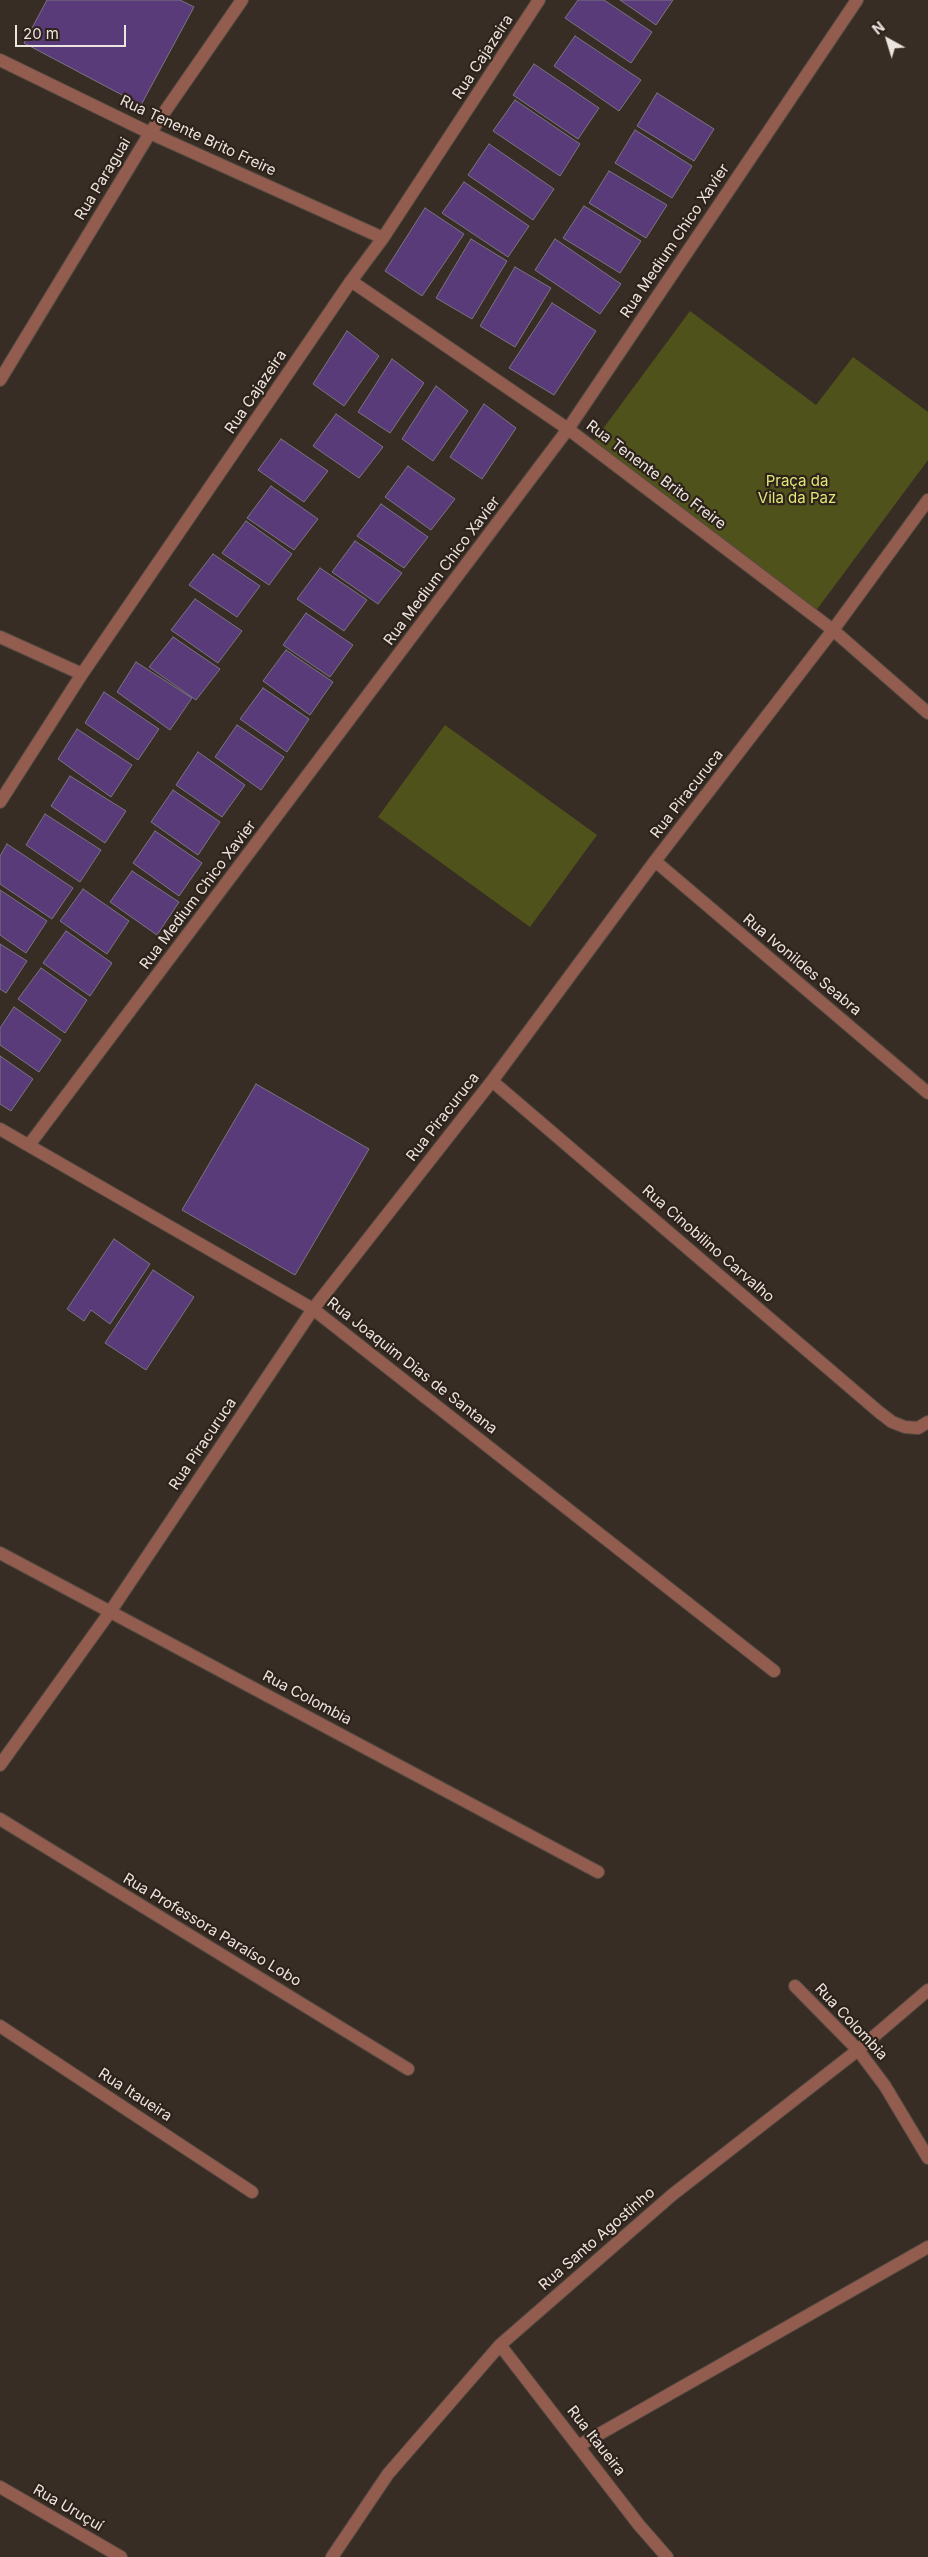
<!DOCTYPE html>
<html>
<head>
<meta charset="utf-8">
<style>
  body { margin:0 }
  #map { position:relative; width:928px; height:2557px; overflow:hidden; background:#382d24; font-family:Inter,sans-serif }
  canvas { display:block }
  .north { position:absolute; left:863px; top:15px; width:50px; height:50px; -webkit-text-stroke:4px #2e231b; paint-order:stroke; rotate:321deg; font-size:14px; font-weight:700; line-height:20px; text-align:center; color:#ece4df }
  .north::after { content:''; display:block; margin:auto; width:18px; height:22px; background:#ece4df; clip-path:polygon(50% 0,100% 100%,50% 72%,0 100%) }
  .scale { position:absolute; left:15px; top:25px; width:111px; height:22px; box-sizing:border-box; border:2px solid #ece4df; border-top:0; padding-left:6px; font-size:15px; line-height:18px; white-space:nowrap; color:#ece4df; -webkit-text-stroke:4px #2e231b; paint-order:stroke }
</style>
</head>
<body>
<div id="map">
<canvas width="928" height="2557"></canvas>
<div class="north">N</div>
<div class="scale">20 m</div>
</div>
<script>
const ctx = document.querySelector('canvas').getContext('2d');
ctx.lineJoin = 'round';
function paint(path, color) {
  ctx.fillStyle = color;
  ctx.fill(path, 'evenodd');
}
function shape(rows) {
  const path = new Path2D();
  for (const r of rows) {
    path.moveTo(r[0], r[1]);
    for (let i = 2; i < r.length; i += 2) path.lineTo(r[i], r[i + 1]);
  }
  return path;
}
function trace(path, color, width, dash) {
  ctx.strokeStyle = color;
  ctx.lineWidth = width;
  ctx.lineCap = dash ? 'butt' : 'round';
  ctx.setLineDash(dash || []);
  ctx.stroke(path);
}
function label(font, color, halo, rows, align = 'center') {
  ctx.font = font + ' Inter,sans-serif';
  ctx.lineWidth = 4.5;
  ctx.setLineDash([]);
  ctx.textBaseline = 'middle';
  ctx.strokeStyle = halo;
  ctx.fillStyle = color;
  for (const [text, x, y, turn = 0] of rows) {
    ctx.save();
    ctx.translate(x, y);
    ctx.rotate((+turn || 0) * Math.PI / 180);
    ctx.textAlign = isNaN(turn) ? turn : align;
    if (halo) ctx.strokeText(text, 0, 0);
    ctx.fillText(text, 0, 0);
    ctx.restore();
  }
}
const green = shape([
  [690,311,816,405,853,357,928,412,928,460,815,612,591,445],
  [445,725,597,835,530,927,378,817]
]);
const building = shape([
  [47,0,180,0,194,7,141,105,24,43,47,0],
  [578,0,604,0,652,32,631,63,565,18,578,0],
  [620,0,673,0,656,25,620,0],
  [575,36,641,80,619,111,554,66,575,36],
  [534,64,599,108,578,139,513,95,534,64],
  [657,93,714,129,694,161,637,126,657,93],
  [515,100,580,144,560,176,493,131,515,100],
  [635,130,692,166,672,198,615,163,635,130],
  [489,144,554,189,533,220,468,175,489,144],
  [609,171,667,205,646,238,589,203,609,171],
  [464,182,529,226,508,257,442,213,464,182],
  [584,206,641,241,620,273,563,238,584,206],
  [425,208,464,234,422,296,385,271,425,208],
  [471,239,507,261,472,319,436,298,471,239],
  [555,239,621,284,600,314,535,270,555,239],
  [515,267,551,288,515,347,480,326,515,267],
  [552,303,596,331,554,395,509,368,552,303],
  [347,331,379,356,344,406,313,384,347,331],
  [392,359,424,383,390,433,358,412,392,359],
  [436,386,468,411,433,461,402,439,436,386],
  [484,404,516,428,482,479,450,457,484,404],
  [336,414,383,447,359,478,313,446,336,414],
  [281,439,328,471,304,502,258,470,281,439],
  [408,466,455,499,431,530,385,497,408,466],
  [271,486,318,519,294,550,247,518,271,486],
  [381,504,428,537,404,568,357,536,381,504],
  [246,521,292,554,269,585,222,553,246,521],
  [355,541,402,573,378,604,332,572,355,541],
  [213,554,260,586,237,617,189,585,213,554],
  [320,568,367,600,344,631,297,599,320,568],
  [195,599,242,631,218,663,171,630,195,599],
  [306,613,353,645,330,677,283,645,306,613],
  [173,637,220,669,196,700,149,667,173,637],
  [286,650,333,682,310,715,263,681,286,650],
  [136,662,192,698,170,730,117,692,136,662],
  [263,688,309,719,287,752,240,719,263,688],
  [104,692,159,729,138,760,85,723,104,692],
  [237,725,284,757,261,790,215,757,237,725],
  [77,729,132,765,111,797,58,759,77,729],
  [198,752,245,785,222,817,176,785,198,752],
  [70,776,126,811,105,843,51,806,70,776],
  [173,790,220,822,198,855,151,822,173,790],
  [45,814,101,850,80,882,26,845,45,814],
  [155,831,202,863,179,896,133,863,155,831],
  [7,844,73,888,52,919,0,884,0,856,7,844],
  [132,871,179,902,157,935,110,902,132,871],
  [83,889,129,921,107,954,60,921,83,889],
  [0,890,47,921,26,953,0,935,0,890],
  [66,931,112,963,90,996,43,963,66,931],
  [0,944,27,961,6,993,0,989,0,944],
  [41,968,87,1000,65,1033,18,999,41,968],
  [14,1007,61,1040,39,1072,0,1045,0,1028,14,1007],
  [0,1056,33,1079,11,1111,0,1104,0,1056],
  [256,1084,369,1149,295,1275,182,1210,256,1084],
  [114,1239,150,1264,110,1324,91,1310,84,1321,67,1309,114,1239],
  [153,1270,194,1297,146,1370,105,1343,153,1270]
]);
const minor = shape([
  [0,60,150,133,383,238],
  [351,281,568,429,833,630,928,713],
  [0,380,150,133,242,0],
  [0,637,82,674],
  [0,802,82,674,351,281,383,238,539,0],
  [655,861,928,1093],
  [492,1081,879,1412,892,1422,905,1427,918,1428,928,1422],
  [0,1129,313,1309,774,1671],
  [29,1145,568,429,857,0],
  [0,1553,598,1872],
  [0,1765,110,1612,313,1309,492,1081,655,861,833,630,928,500],
  [0,1819,408,2069],
  [795,1986,858,2050,885,2086,928,2158],
  [0,2026,252,2192],
  [500,2345,639,2525,667,2557],
  [580,2445,928,2247],
  [0,2487,121,2557],
  [332,2557,388,2474,500,2345,672,2195,858,2050,928,1990]
]);
const streetNames = [
  ["Rua Cajazeira",483,57,-57],
  ["Rua Tenente Brito Freire",198,136,25],
  ["Rua Paraguai",103,179,-59],
  ["Rua Medium Chico Xavier",675,241,-56],
  ["Rua Cajazeira",256,392,-56],
  ["Rua Tenente Brito Freire",656,475,37],
  ["Rua Medium Chico Xavier",442,571,-53],
  ["Rua Piracuruca",687,794,-52],
  ["Rua Medium Chico Xavier",198,895,-53],
  ["Rua Ivonildes Seabra",802,965,40],
  ["Rua Piracuruca",443,1117,-52],
  ["Rua Cinobilino Carvalho",708,1244,41],
  ["Rua Joaquim Dias de Santana",412,1366,38],
  ["Rua Piracuruca",203,1444,-56],
  ["Rua Colombia",307,1698,28],
  ["Rua Professora Paraíso Lobo",212,1930,31],
  ["Rua Colombia",851,2022,47],
  ["Rua Itaueira",135,2095,33],
  ["Rua Santo Agostinho",597,2239,-41],
  ["Rua Itaueira",596,2441,52],
  ["Rua Uruçuí",68,2508,30]
];
const parkNames = [
  ["Praça da",797,481],
  ["Vila da Paz",797,498]
];
paint(green, '#50521b');
paint(building, '#5a3b7a');
trace(building, '#7a7482', 1);
trace(minor, '#554a42', 14);
trace(minor, '#925d4e', 12);
label('15px', '#ece4df', '#2e231b', streetNames);
label('15px', '#e1e676', '#2e231b', parkNames);
</script>
</body>
</html>
